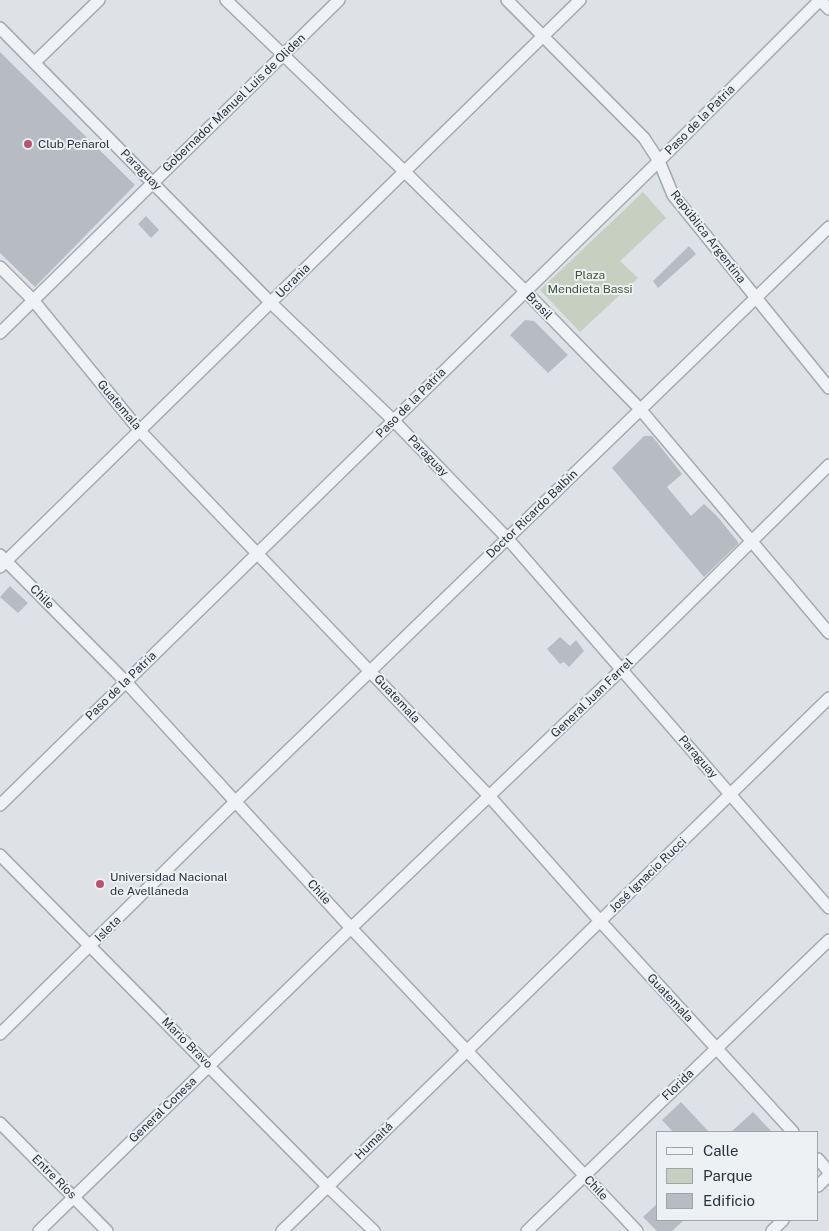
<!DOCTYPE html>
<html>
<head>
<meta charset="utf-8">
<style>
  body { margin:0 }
  #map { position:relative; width:829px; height:1231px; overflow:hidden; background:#dee2e6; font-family:"Public Sans",sans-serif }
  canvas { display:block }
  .legend { position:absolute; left:656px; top:1131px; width:162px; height:90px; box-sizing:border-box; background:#edf1f4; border:1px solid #9fa5aa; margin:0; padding:6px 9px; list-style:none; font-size:15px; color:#29323b }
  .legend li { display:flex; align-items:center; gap:10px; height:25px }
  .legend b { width:25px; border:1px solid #9fa5aa }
</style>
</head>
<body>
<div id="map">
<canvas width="829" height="1231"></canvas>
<ul class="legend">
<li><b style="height:6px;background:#f0f2f5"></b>Calle</li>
<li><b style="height:14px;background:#c6cfc0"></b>Parque</li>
<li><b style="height:14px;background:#b6bcc2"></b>Edificio</li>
</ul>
</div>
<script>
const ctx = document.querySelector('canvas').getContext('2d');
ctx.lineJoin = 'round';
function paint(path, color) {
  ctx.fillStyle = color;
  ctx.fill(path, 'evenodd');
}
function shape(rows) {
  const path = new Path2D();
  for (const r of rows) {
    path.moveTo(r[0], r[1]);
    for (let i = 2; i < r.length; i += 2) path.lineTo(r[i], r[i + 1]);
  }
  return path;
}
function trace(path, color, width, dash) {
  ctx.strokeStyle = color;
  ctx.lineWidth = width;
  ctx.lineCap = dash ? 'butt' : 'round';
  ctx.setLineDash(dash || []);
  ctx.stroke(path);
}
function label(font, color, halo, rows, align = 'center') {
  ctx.font = font + ' "Public Sans",sans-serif';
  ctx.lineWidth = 4;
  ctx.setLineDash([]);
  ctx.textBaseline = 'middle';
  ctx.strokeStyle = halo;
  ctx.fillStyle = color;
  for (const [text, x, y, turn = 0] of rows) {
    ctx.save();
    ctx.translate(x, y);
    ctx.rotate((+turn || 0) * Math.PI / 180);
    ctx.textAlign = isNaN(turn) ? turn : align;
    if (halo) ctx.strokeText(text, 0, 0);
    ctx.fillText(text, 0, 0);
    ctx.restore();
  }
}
const green = shape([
  [643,192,666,218,620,261,638,278,580,332,540,290]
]);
const building = shape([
  [0,52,135,185,35,287,0,253],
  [146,216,159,230,151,238,138,224],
  [689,246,696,254,658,288,653,281],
  [525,320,534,321,568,355,548,373,510,335],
  [644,436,652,436,682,474,667,487,691,516,704,504,717,516,738,542,738,544,704,577,612,468],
  [10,586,28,603,18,613,0,597],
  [560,637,570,646,576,640,584,651,569,667,564,662,560,664,547,649],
  [681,1102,709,1132,673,1132,662,1120],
  [753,1112,772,1132,731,1132],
  [658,1203,658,1220,684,1220,672,1231,657,1231,643,1217]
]);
const minor = shape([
  [226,0,404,171,525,291,640,409,829,633],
  [507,0,644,138,659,161,673,195,829,388],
  [820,0,829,9],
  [0,28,271,303,393,420,507,538,829,908],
  [35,62,99,0],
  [0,267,33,300,140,431,490,797,600,921,793,1132],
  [0,333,339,0],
  [0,555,125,681,351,928,637,1231],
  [0,567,580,0],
  [0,805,659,161,820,0],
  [0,855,327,1186,374,1231],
  [0,1034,236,801,829,227],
  [0,1123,107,1231],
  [818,1159,829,1172],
  [818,1186,829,1175],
  [39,1231,351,928,621,670,829,465],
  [282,1231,829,698],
  [527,1231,829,940],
  [772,1231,783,1220]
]);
const markers = [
  [28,144,5,"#be5070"],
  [100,884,5,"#be5070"]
];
const streetNames = [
  ["Gobernador Manuel Luis de Oliden",234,103,-44],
  ["Paso de la Patria",700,120,-45],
  ["Paraguay",141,170,45],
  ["República Argentina",708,237,52],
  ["Ucrania",293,281,-45],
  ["Brasil",539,306,46],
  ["Paso de la Patria",411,403,-45],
  ["Guatemala",119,405,50],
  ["Paraguay",428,456,46],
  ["Doctor Ricardo Balbín",532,514,-44],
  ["Chile",42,597,45],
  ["Paso de la Patria",121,686,-44],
  ["General Juan Farrel",592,698,-44],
  ["Guatemala",397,699,47],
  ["Paraguay",698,757,49],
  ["José Ignacio Rucci",648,875,-44],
  ["Chile",319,892,48],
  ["Isleta",108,929,-45],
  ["Guatemala",670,998,47],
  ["Mario Bravo",187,1043,45],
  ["Florida",678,1085,-44],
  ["General Conesa",163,1110,-44],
  ["Humaitá",374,1141,-44],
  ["Entre Ríos",54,1177,45],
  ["Chile",596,1188,47]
];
const poiNames = [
  ["Club Peñarol",38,144],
  ["Universidad Nacional",110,877],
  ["de Avellaneda",110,891]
];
const parkNames = [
  ["Plaza",590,275],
  ["Mendieta Bassi",590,289]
];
paint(green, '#c6cfc0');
paint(building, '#b6bcc2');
trace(minor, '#a4aaaf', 14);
trace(minor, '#f0f2f5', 11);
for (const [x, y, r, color] of markers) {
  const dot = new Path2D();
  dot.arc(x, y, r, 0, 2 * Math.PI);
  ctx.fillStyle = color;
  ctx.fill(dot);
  trace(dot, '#edf1f4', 2);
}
label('12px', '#29323b', '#edf1f4', streetNames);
label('12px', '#29323b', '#edf1f4', poiNames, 'left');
label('12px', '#415538', '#edf1f4', parkNames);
</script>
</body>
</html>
